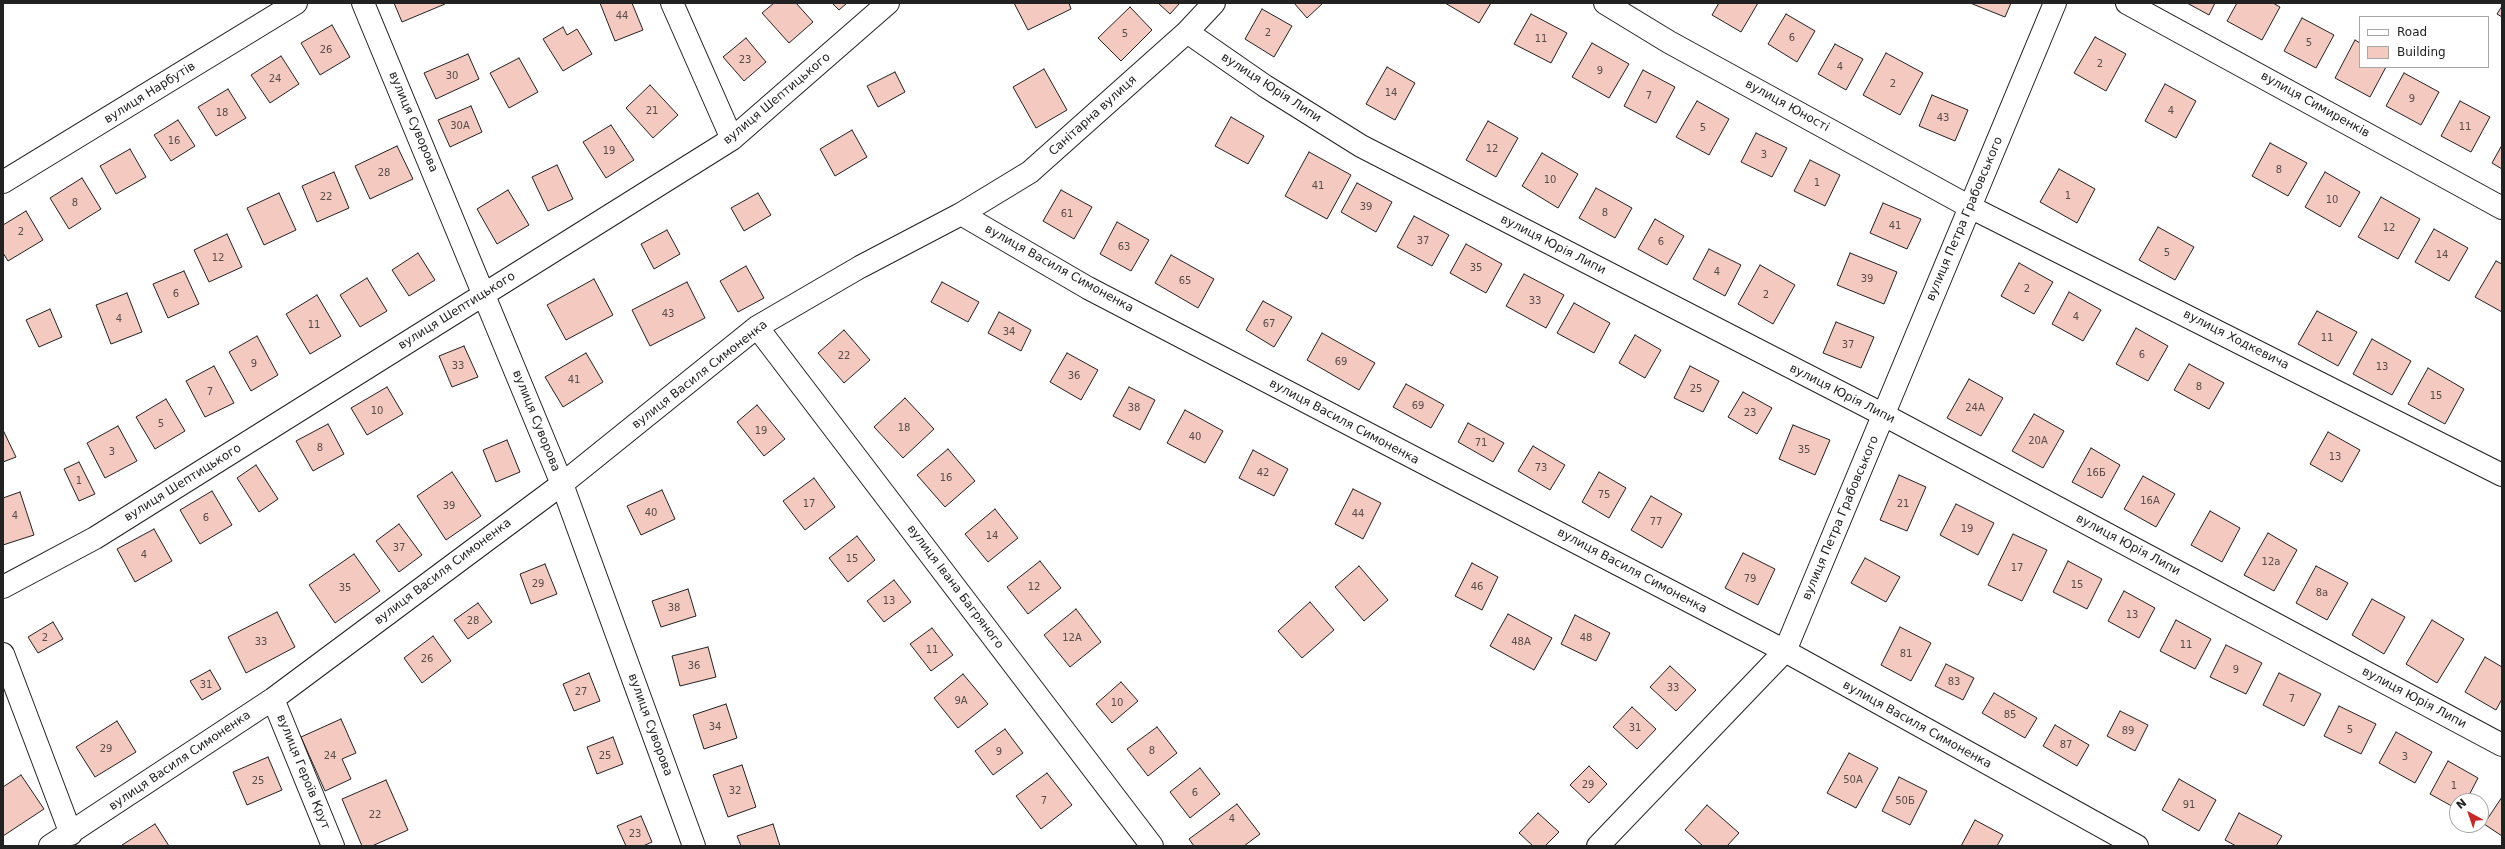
<!DOCTYPE html>
<html>
<head>
<meta charset="utf-8">
<style>
  body { margin:0 }
  #map { position:relative; width:2505px; height:849px; overflow:hidden; background:#fff; font-family:"DejaVu Sans",sans-serif }
  canvas { display:block }
  .frame { position:absolute; inset:0; border:4px solid #222; pointer-events:none }
  .legend { position:absolute; left:2359px; top:16px; width:130px; height:52px; box-sizing:border-box; background:#fff; border:1px solid #a7a7a7; margin:0; padding:5px 7px; list-style:none; font-size:12px; color:#222 }
  .legend li { display:flex; align-items:center; gap:8px; height:20px }
  .legend b { width:20px; border:1px solid #a7a7a7 }
  .north { position:absolute; left:2449px; top:793px; width:40px; height:40px; box-sizing:border-box; background:#fff; border:1px solid #a7a7a7; border-radius:50%; rotate:320deg; font-size:11px; font-weight:700; line-height:16px; text-align:center; color:#222 }
  .north::after { content:''; display:block; margin:auto; width:14px; height:18px; background:#c62828; clip-path:polygon(50% 0,100% 100%,50% 72%,0 100%) }
</style>
</head>
<body>
<div id="map">
<canvas width="2505" height="849"></canvas>
<div class="frame"></div>
<ul class="legend">
<li><b style="height:5px;background:#fff"></b>Road</li>
<li><b style="height:11px;background:#f3c9c0"></b>Building</li>
</ul>
<div class="north">N</div>
</div>
<script>
const ctx = document.querySelector('canvas').getContext('2d');
ctx.lineJoin = 'round';
function paint(path, color) {
  ctx.fillStyle = color;
  ctx.fill(path, 'evenodd');
}
function shape(rows) {
  const path = new Path2D();
  for (const r of rows) {
    path.moveTo(r[0], r[1]);
    for (let i = 2; i < r.length; i += 2) path.lineTo(r[i], r[i + 1]);
  }
  return path;
}
function trace(path, color, width, dash) {
  ctx.strokeStyle = color;
  ctx.lineWidth = width;
  ctx.lineCap = dash ? 'butt' : 'round';
  ctx.setLineDash(dash || []);
  ctx.stroke(path);
}
function label(font, color, halo, rows, align = 'center') {
  ctx.font = font + ' "DejaVu Sans",sans-serif';
  ctx.lineWidth = 3;
  ctx.setLineDash([]);
  ctx.textBaseline = 'middle';
  ctx.strokeStyle = halo;
  ctx.fillStyle = color;
  for (const [text, x, y, turn = 0] of rows) {
    ctx.save();
    ctx.translate(x, y);
    ctx.rotate((+turn || 0) * Math.PI / 180);
    ctx.textAlign = isNaN(turn) ? turn : align;
    if (halo) ctx.strokeText(text, 0, 0);
    ctx.fillText(text, 0, 0);
    ctx.restore();
  }
}
const building = shape([
  [394,3,444,3,445,4,402,22,394,3],
  [600,3,632,3,643,30,615,41,600,3],
  [774,3,796,3,813,22,789,43,762,13,774,3],
  [832,3,847,3,839,10,832,3],
  [1014,3,1069,3,1071,9,1028,30,1014,3],
  [1158,3,1180,3,1170,14,1158,3],
  [1294,3,1323,3,1307,18,1294,3],
  [1445,3,1491,3,1479,23,1445,3],
  [1719,3,1758,3,1741,32,1712,15,1719,3],
  [1970,3,2011,3,2005,17,1970,3],
  [2187,3,2215,3,2209,15,2187,3],
  [2237,3,2273,3,2280,7,2262,40,2227,21,2237,3],
  [2502,6,2502,17,2497,14,2502,6],
  [1130,7,1152,30,1121,61,1098,38,1130,7],
  [1262,9,1292,26,1274,57,1245,39,1262,9],
  [1531,14,1567,33,1551,63,1514,44,1531,14],
  [1786,14,1815,31,1797,62,1768,44,1786,14],
  [2302,18,2334,35,2316,68,2284,51,2302,18],
  [332,25,350,57,320,75,301,43,332,25],
  [563,27,567,35,577,29,592,54,563,71,543,39,563,27],
  [2095,37,2126,54,2106,91,2074,73,2095,37],
  [746,38,766,62,744,81,723,57,746,38],
  [2355,40,2360,43,2360,67,2386,67,2370,97,2335,78,2355,40],
  [1592,43,1629,64,1609,98,1572,77,1592,43],
  [1835,44,1863,59,1846,90,1818,74,1835,44],
  [1886,53,1923,73,1900,115,1863,95,1886,53],
  [468,54,479,79,436,99,424,73,468,54],
  [281,56,299,84,270,103,251,75,281,56],
  [519,58,538,92,509,108,490,73,519,58],
  [1387,67,1415,83,1395,120,1366,104,1387,67],
  [1044,69,1067,110,1036,128,1013,87,1044,69],
  [1643,70,1675,87,1656,123,1624,106,1643,70],
  [895,72,905,92,878,107,867,86,895,72],
  [2404,73,2439,92,2421,125,2386,106,2404,73],
  [2165,84,2196,101,2176,138,2145,121,2165,84],
  [650,85,678,115,653,138,626,108,650,85],
  [228,89,246,118,216,136,198,107,228,89],
  [1932,95,1968,110,1955,141,1919,126,1932,95],
  [1697,101,1729,119,1709,155,1676,137,1697,101],
  [2460,101,2490,117,2471,152,2441,136,2460,101],
  [471,106,482,132,450,147,438,120,471,106],
  [1231,117,1264,136,1248,164,1215,146,1231,117],
  [178,120,195,146,171,161,154,135,178,120],
  [1488,121,1518,138,1496,177,1466,160,1488,121],
  [611,125,634,160,606,178,583,142,611,125],
  [852,130,867,157,835,176,820,149,852,130],
  [1756,133,1787,148,1772,177,1741,162,1756,133],
  [2270,143,2307,163,2288,196,2252,176,2270,143],
  [2502,145,2502,169,2492,163,2502,145],
  [397,146,413,179,370,199,355,166,397,146],
  [130,149,146,177,116,194,100,166,130,149],
  [1309,152,1351,175,1327,219,1285,196,1309,152],
  [1542,153,1578,174,1558,208,1522,186,1542,153],
  [1810,160,1840,175,1825,206,1794,191,1810,160],
  [557,165,573,199,548,211,532,177,557,165],
  [2059,169,2095,189,2077,223,2040,202,2059,169],
  [334,172,349,208,317,222,302,186,334,172],
  [2325,172,2360,192,2340,227,2305,207,2325,172],
  [82,178,101,209,69,229,50,198,82,178],
  [1357,183,1392,202,1376,232,1341,212,1357,183],
  [1596,188,1632,208,1615,238,1579,218,1596,188],
  [508,190,529,225,497,244,477,209,508,190],
  [1061,190,1092,207,1074,239,1043,221,1061,190],
  [279,193,296,230,264,245,247,208,279,193],
  [758,193,771,215,744,231,731,208,758,193],
  [2381,197,2420,219,2398,259,2358,237,2381,197],
  [1883,203,1921,219,1907,249,1870,233,1883,203],
  [26,211,43,240,8,261,3,253,3,225,26,211],
  [1414,216,1449,235,1432,266,1397,247,1414,216],
  [1655,219,1684,236,1667,265,1638,249,1655,219],
  [1117,222,1149,240,1131,271,1100,254,1117,222],
  [2158,227,2194,247,2175,280,2139,260,2158,227],
  [2434,229,2468,248,2449,281,2415,262,2434,229],
  [667,230,680,254,654,269,641,244,667,230],
  [227,234,242,267,209,282,194,250,227,234],
  [1466,244,1502,264,1486,293,1450,273,1466,244],
  [1709,249,1741,265,1725,296,1693,279,1709,249],
  [418,253,435,280,409,296,392,270,418,253],
  [1850,253,1897,272,1884,304,1837,285,1850,253],
  [1171,255,1214,279,1198,308,1155,283,1171,255],
  [2496,261,2502,264,2502,312,2475,297,2496,261],
  [2019,263,2053,282,2034,314,2001,296,2019,263],
  [1760,265,1795,285,1773,324,1738,304,1760,265],
  [746,266,764,298,738,312,720,281,746,266],
  [184,271,199,304,168,318,153,284,184,271],
  [1524,274,1564,295,1546,328,1506,306,1524,274],
  [367,278,387,311,360,327,340,295,367,278],
  [594,279,613,315,566,340,547,305,594,279],
  [687,282,705,318,650,346,632,310,687,282],
  [942,282,979,302,968,322,931,302,942,282],
  [2069,292,2101,310,2083,341,2052,324,2069,292],
  [127,293,142,332,111,344,96,305,127,293],
  [317,295,341,336,310,354,286,314,317,295],
  [1263,301,1292,317,1274,347,1246,330,1263,301],
  [1574,303,1610,323,1594,353,1557,333,1574,303],
  [50,309,62,337,39,347,26,320,50,309],
  [2317,311,2357,332,2338,366,2298,344,2317,311],
  [999,312,1031,330,1021,351,988,333,999,312],
  [1836,322,1874,337,1861,368,1823,353,1836,322],
  [2136,328,2168,346,2148,381,2116,364,2136,328],
  [844,330,870,360,844,383,818,353,844,330],
  [1322,333,1375,363,1359,390,1307,360,1322,333],
  [1635,335,1661,350,1645,378,1619,363,1635,335],
  [257,336,278,375,251,391,229,352,257,336],
  [2372,339,2411,361,2392,395,2353,374,2372,339],
  [464,346,478,377,452,387,439,356,464,346],
  [586,353,603,382,563,407,545,377,586,353],
  [1067,353,1098,370,1081,400,1050,382,1067,353],
  [2189,364,2224,383,2209,409,2174,390,2189,364],
  [214,366,234,403,205,417,186,381,214,366],
  [1690,366,1719,381,1703,412,1674,398,1690,366],
  [2428,368,2464,389,2445,424,2408,404,2428,368],
  [1969,379,2003,398,1981,436,1947,418,1969,379],
  [1406,384,1444,405,1431,428,1393,407,1406,384],
  [387,387,403,414,367,435,351,408,387,387],
  [1129,387,1155,400,1140,430,1113,416,1129,387],
  [1743,392,1772,408,1757,434,1728,417,1743,392],
  [905,398,934,429,903,458,874,427,905,398],
  [166,399,185,431,155,449,136,417,166,399],
  [757,405,785,439,764,456,737,422,757,405],
  [1185,410,1223,431,1205,463,1167,443,1185,410],
  [2034,414,2064,431,2043,468,2012,451,2034,414],
  [1468,423,1504,443,1493,462,1458,442,1468,423],
  [328,424,344,454,313,471,296,441,328,424],
  [1793,425,1830,440,1815,475,1779,459,1793,425],
  [118,426,137,461,105,478,87,443,118,426],
  [3,430,16,457,3,462,3,430],
  [2328,432,2360,450,2342,482,2310,464,2328,432],
  [507,440,520,472,496,482,483,450,507,440],
  [1533,446,1565,465,1550,490,1518,471,1533,446],
  [2091,448,2120,465,2102,498,2072,482,2091,448],
  [948,449,975,481,945,507,917,475,948,449],
  [1253,450,1288,469,1274,496,1239,478,1253,450],
  [79,462,95,494,79,501,64,469,79,462],
  [256,465,278,499,259,512,237,478,256,465],
  [452,472,481,516,446,540,417,496,452,472],
  [1599,472,1626,488,1609,518,1582,502,1599,472],
  [1899,475,1926,487,1907,531,1880,520,1899,475],
  [2143,476,2175,494,2156,527,2124,509,2143,476],
  [814,478,835,507,805,530,783,501,814,478],
  [1353,489,1381,503,1363,539,1335,524,1353,489],
  [662,490,675,519,641,535,627,506,662,490],
  [212,491,232,525,200,544,180,510,212,491],
  [20,492,34,535,3,545,3,498,20,492],
  [1651,496,1682,514,1662,548,1631,530,1651,496],
  [1956,504,1994,523,1978,555,1940,535,1956,504],
  [995,509,1018,538,988,562,965,534,995,509],
  [2210,511,2240,528,2222,562,2191,545,2210,511],
  [399,524,422,555,399,572,376,541,399,524],
  [154,529,172,561,135,582,117,549,154,529],
  [2268,533,2297,550,2274,591,2244,575,2268,533],
  [2013,534,2047,550,2022,601,1988,585,2013,534],
  [857,536,875,560,848,582,829,558,857,536],
  [1743,553,1775,569,1758,605,1725,588,1743,553],
  [354,554,380,591,335,623,309,585,354,554],
  [1865,558,1900,577,1886,602,1851,583,1865,558],
  [1040,561,1061,588,1028,614,1007,587,1040,561],
  [2068,561,2102,579,2087,609,2053,592,2068,561],
  [1472,563,1498,577,1482,610,1455,596,1472,563],
  [545,564,557,594,531,604,520,574,545,564],
  [1359,566,1388,600,1364,621,1335,587,1359,566],
  [2316,566,2348,583,2327,620,2296,603,2316,566],
  [894,580,911,602,884,622,867,601,894,580],
  [688,589,696,616,661,627,652,601,688,589],
  [2124,591,2155,608,2139,638,2108,621,2124,591],
  [2372,599,2405,617,2384,654,2352,635,2372,599],
  [1310,602,1334,630,1302,658,1278,631,1310,602],
  [478,603,492,622,468,639,454,620,478,603],
  [1076,609,1101,642,1070,667,1044,635,1076,609],
  [277,612,295,647,246,673,228,637,277,612],
  [1508,614,1552,638,1534,670,1490,646,1508,614],
  [1575,615,1610,633,1596,661,1561,644,1575,615],
  [2176,620,2211,639,2195,669,2160,651,2176,620],
  [2432,620,2464,639,2437,683,2406,664,2432,620],
  [53,622,63,639,38,653,28,637,53,622],
  [1900,627,1931,643,1911,681,1881,665,1900,627],
  [932,628,953,655,931,671,910,644,932,628],
  [433,636,451,661,422,683,404,658,433,636],
  [2226,645,2262,663,2246,694,2210,677,2226,645],
  [708,647,716,677,680,686,672,656,708,647],
  [2485,657,2502,667,2502,699,2496,710,2465,692,2485,657],
  [1946,664,1974,678,1963,700,1935,686,1946,664],
  [1670,666,1696,690,1676,711,1650,687,1670,666],
  [210,670,221,689,202,700,190,681,210,670],
  [589,673,600,701,574,711,563,684,589,673],
  [2279,673,2321,694,2304,726,2263,705,2279,673],
  [963,674,988,704,958,728,934,698,963,674],
  [1121,682,1138,701,1112,723,1096,704,1121,682],
  [1994,693,2037,718,2025,738,1982,713,1994,693],
  [726,704,737,738,704,749,693,715,726,704],
  [2339,706,2376,724,2361,754,2324,736,2339,706],
  [1632,707,1656,729,1637,749,1613,727,1632,707],
  [2120,711,2148,725,2135,751,2107,736,2120,711],
  [341,719,356,753,342,759,351,779,325,791,301,737,341,719],
  [117,721,136,752,95,777,76,747,117,721],
  [2055,725,2089,745,2077,766,2043,746,2055,725],
  [1157,727,1177,753,1148,776,1127,749,1157,727],
  [1005,729,1023,753,993,775,975,751,1005,729],
  [2396,732,2432,752,2415,783,2379,763,2396,732],
  [613,737,623,764,597,774,587,747,613,737],
  [1849,753,1878,768,1856,808,1827,793,1849,753],
  [268,757,282,790,247,805,233,772,268,757],
  [2448,761,2478,778,2466,801,2457,801,2457,809,2430,794,2448,761],
  [742,765,756,807,728,817,713,775,742,765],
  [1589,766,1607,784,1589,803,1570,785,1589,766],
  [1200,768,1220,794,1190,818,1170,792,1200,768],
  [1047,773,1072,805,1041,829,1016,796,1047,773],
  [21,775,44,809,3,836,3,787,21,775],
  [1899,777,1927,791,1910,825,1882,811,1899,777],
  [2179,779,2216,800,2199,831,2162,810,2179,779],
  [386,780,408,830,372,846,362,846,342,799,386,780],
  [2502,797,2502,836,2484,824,2502,797],
  [1237,804,1260,834,1244,846,1194,846,1189,839,1237,804],
  [1707,805,1739,833,1727,846,1703,846,1685,830,1707,805],
  [1538,813,1559,832,1545,846,1533,846,1519,833,1538,813],
  [2239,813,2282,836,2276,846,2236,846,2225,840,2239,813],
  [641,816,652,842,643,846,626,846,617,826,641,816],
  [1975,820,2003,835,1997,846,1961,846,1975,820],
  [155,824,169,846,122,846,122,845,155,824],
  [773,824,780,846,741,846,737,836,773,824]
]);
const minor = shape([
  [363,3,562,484,694,846],
  [672,3,732,139],
  [1605,3,1669,42,1970,207,2502,475],
  [2127,3,2502,208],
  [1187,32,1265,86,1361,146,1884,415,2502,745],
  [3,182,296,3],
  [961,214,1088,288,1785,651,2137,846],
  [757,327,1152,846],
  [3,587,95,538,732,139,888,3],
  [3,654,71,834],
  [273,699,333,846],
  [50,846,273,699,562,484,757,327,860,267,961,214,1030,172,1187,32,1214,3],
  [1598,846,1785,651,2055,3]
]);
const numberNames = [
  ["44",622,16],
  ["2",1268,33],
  ["5",1125,34],
  ["6",1792,38],
  ["11",1541,39],
  ["5",2309,43],
  ["26",326,50],
  ["23",745,60],
  ["2",2100,64],
  ["4",1840,67],
  ["9",1600,71],
  ["30",452,76],
  ["24",275,79],
  ["2",1893,84],
  ["14",1391,93],
  ["7",1649,96],
  ["9",2412,99],
  ["21",652,111],
  ["4",2171,111],
  ["18",222,113],
  ["43",1943,118],
  ["30А",460,126],
  ["11",2465,127],
  ["5",1703,128],
  ["16",174,141],
  ["12",1492,149],
  ["19",609,151],
  ["3",1764,155],
  ["8",2279,170],
  ["28",384,173],
  ["10",1550,180],
  ["1",1817,183],
  ["41",1318,186],
  ["1",2068,196],
  ["22",326,197],
  ["10",2332,200],
  ["8",75,203],
  ["39",1366,207],
  ["8",1605,213],
  ["61",1067,214],
  ["41",1895,226],
  ["12",2389,228],
  ["2",21,232],
  ["37",1423,241],
  ["6",1661,242],
  ["63",1124,247],
  ["5",2167,253],
  ["14",2442,255],
  ["12",218,258],
  ["35",1476,268],
  ["4",1717,272],
  ["39",1867,279],
  ["65",1185,281],
  ["2",2027,289],
  ["6",176,294],
  ["2",1766,295],
  ["33",1535,301],
  ["43",668,314],
  ["4",2076,317],
  ["4",119,319],
  ["67",1269,324],
  ["11",314,325],
  ["34",1009,332],
  ["11",2327,338],
  ["37",1848,345],
  ["6",2142,355],
  ["22",844,356],
  ["69",1341,362],
  ["9",254,364],
  ["33",458,366],
  ["13",2382,367],
  ["36",1074,376],
  ["41",574,380],
  ["8",2199,387],
  ["25",1696,389],
  ["7",210,392],
  ["15",2436,396],
  ["69",1418,406],
  ["38",1134,408],
  ["24А",1975,408],
  ["10",377,411],
  ["23",1750,413],
  ["5",161,424],
  ["18",904,428],
  ["19",761,431],
  ["40",1195,437],
  ["20А",2038,441],
  ["71",1481,443],
  ["8",320,448],
  ["35",1804,450],
  ["3",112,452],
  ["13",2335,457],
  ["73",1541,468],
  ["42",1263,473],
  ["16Б",2096,473],
  ["16",946,478],
  ["1",79,481],
  ["75",1604,495],
  ["16А",2150,501],
  ["17",809,504],
  ["21",1903,504],
  ["39",449,506],
  ["40",651,513],
  ["44",1358,514],
  ["4",15,516],
  ["6",206,518],
  ["77",1656,522],
  ["19",1967,529],
  ["14",992,536],
  ["37",399,548],
  ["4",144,555],
  ["15",852,559],
  ["12а",2271,562],
  ["17",2017,568],
  ["79",1750,579],
  ["29",538,584],
  ["15",2077,585],
  ["12",1034,587],
  ["46",1477,587],
  ["35",345,588],
  ["8а",2322,593],
  ["13",889,601],
  ["38",674,608],
  ["13",2132,615],
  ["28",473,621],
  ["2",45,638],
  ["12А",1072,638],
  ["48",1586,638],
  ["33",261,642],
  ["48А",1521,642],
  ["11",2186,645],
  ["11",932,650],
  ["81",1906,654],
  ["26",427,659],
  ["36",694,666],
  ["9",2236,670],
  ["83",1954,682],
  ["31",206,685],
  ["33",1673,688],
  ["27",581,692],
  ["7",2292,699],
  ["9А",961,701],
  ["10",1117,703],
  ["85",2010,715],
  ["34",715,727],
  ["31",1635,728],
  ["5",2350,730],
  ["89",2128,731],
  ["87",2066,745],
  ["29",106,749],
  ["8",1152,751],
  ["9",999,752],
  ["24",330,756],
  ["25",605,756],
  ["3",2405,757],
  ["50А",1853,780],
  ["25",258,781],
  ["29",1588,785],
  ["1",2454,786],
  ["32",735,791],
  ["6",1195,793],
  ["7",1044,801],
  ["50Б",1905,801],
  ["91",2189,805],
  ["22",375,815],
  ["4",1232,819],
  ["23",635,834]
];
const streetNames = [
  ["вулиця Юрія Липи",1271,88,33],
  ["вулиця Нарбутів",150,93,-32],
  ["вулиця Шептицького",777,99,-40],
  ["вулиця Симиренків",2315,105,29],
  ["вулиця Юності",1787,106,29],
  ["Санітарна вулиця",1093,116,-42],
  ["вулиця Суворова",413,122,67],
  ["вулиця Петра Грабовського",1965,219,-67],
  ["вулиця Юрія Липи",1553,245,27],
  ["вулиця Василя Симоненка",1059,269,29],
  ["вулиця Шептицького",457,311,-32],
  ["вулиця Ходкевича",2236,340,27],
  ["вулиця Василя Симоненка",700,375,-38],
  ["вулиця Юрія Липи",1842,394,27],
  ["вулиця Суворова",536,421,68],
  ["вулиця Василя Симоненка",1344,422,28],
  ["вулиця Шептицького",183,483,-32],
  ["вулиця Петра Грабовського",1841,518,-67],
  ["вулиця Юрія Липи",2128,545,28],
  ["вулиця Василя Симоненка",1632,571,28],
  ["вулиця Василя Симоненка",443,572,-37],
  ["вулиця Івана Багряного",955,587,53],
  ["вулиця Юрія Липи",2414,698,28],
  ["вулиця Суворова",650,725,70],
  ["вулиця Василя Симоненка",1917,725,29],
  ["вулиця Василя Симоненка",180,761,-34],
  ["вулиця Героїв Крут",303,772,68]
];
paint(building, '#f3c9c0');
trace(building, '#222', 1);
trace(minor, '#222', 24);
trace(minor, '#fff', 22);
label('10px', '#564c4a', null, numberNames);
label('12px', '#222', '#fff', streetNames);
</script>
</body>
</html>
